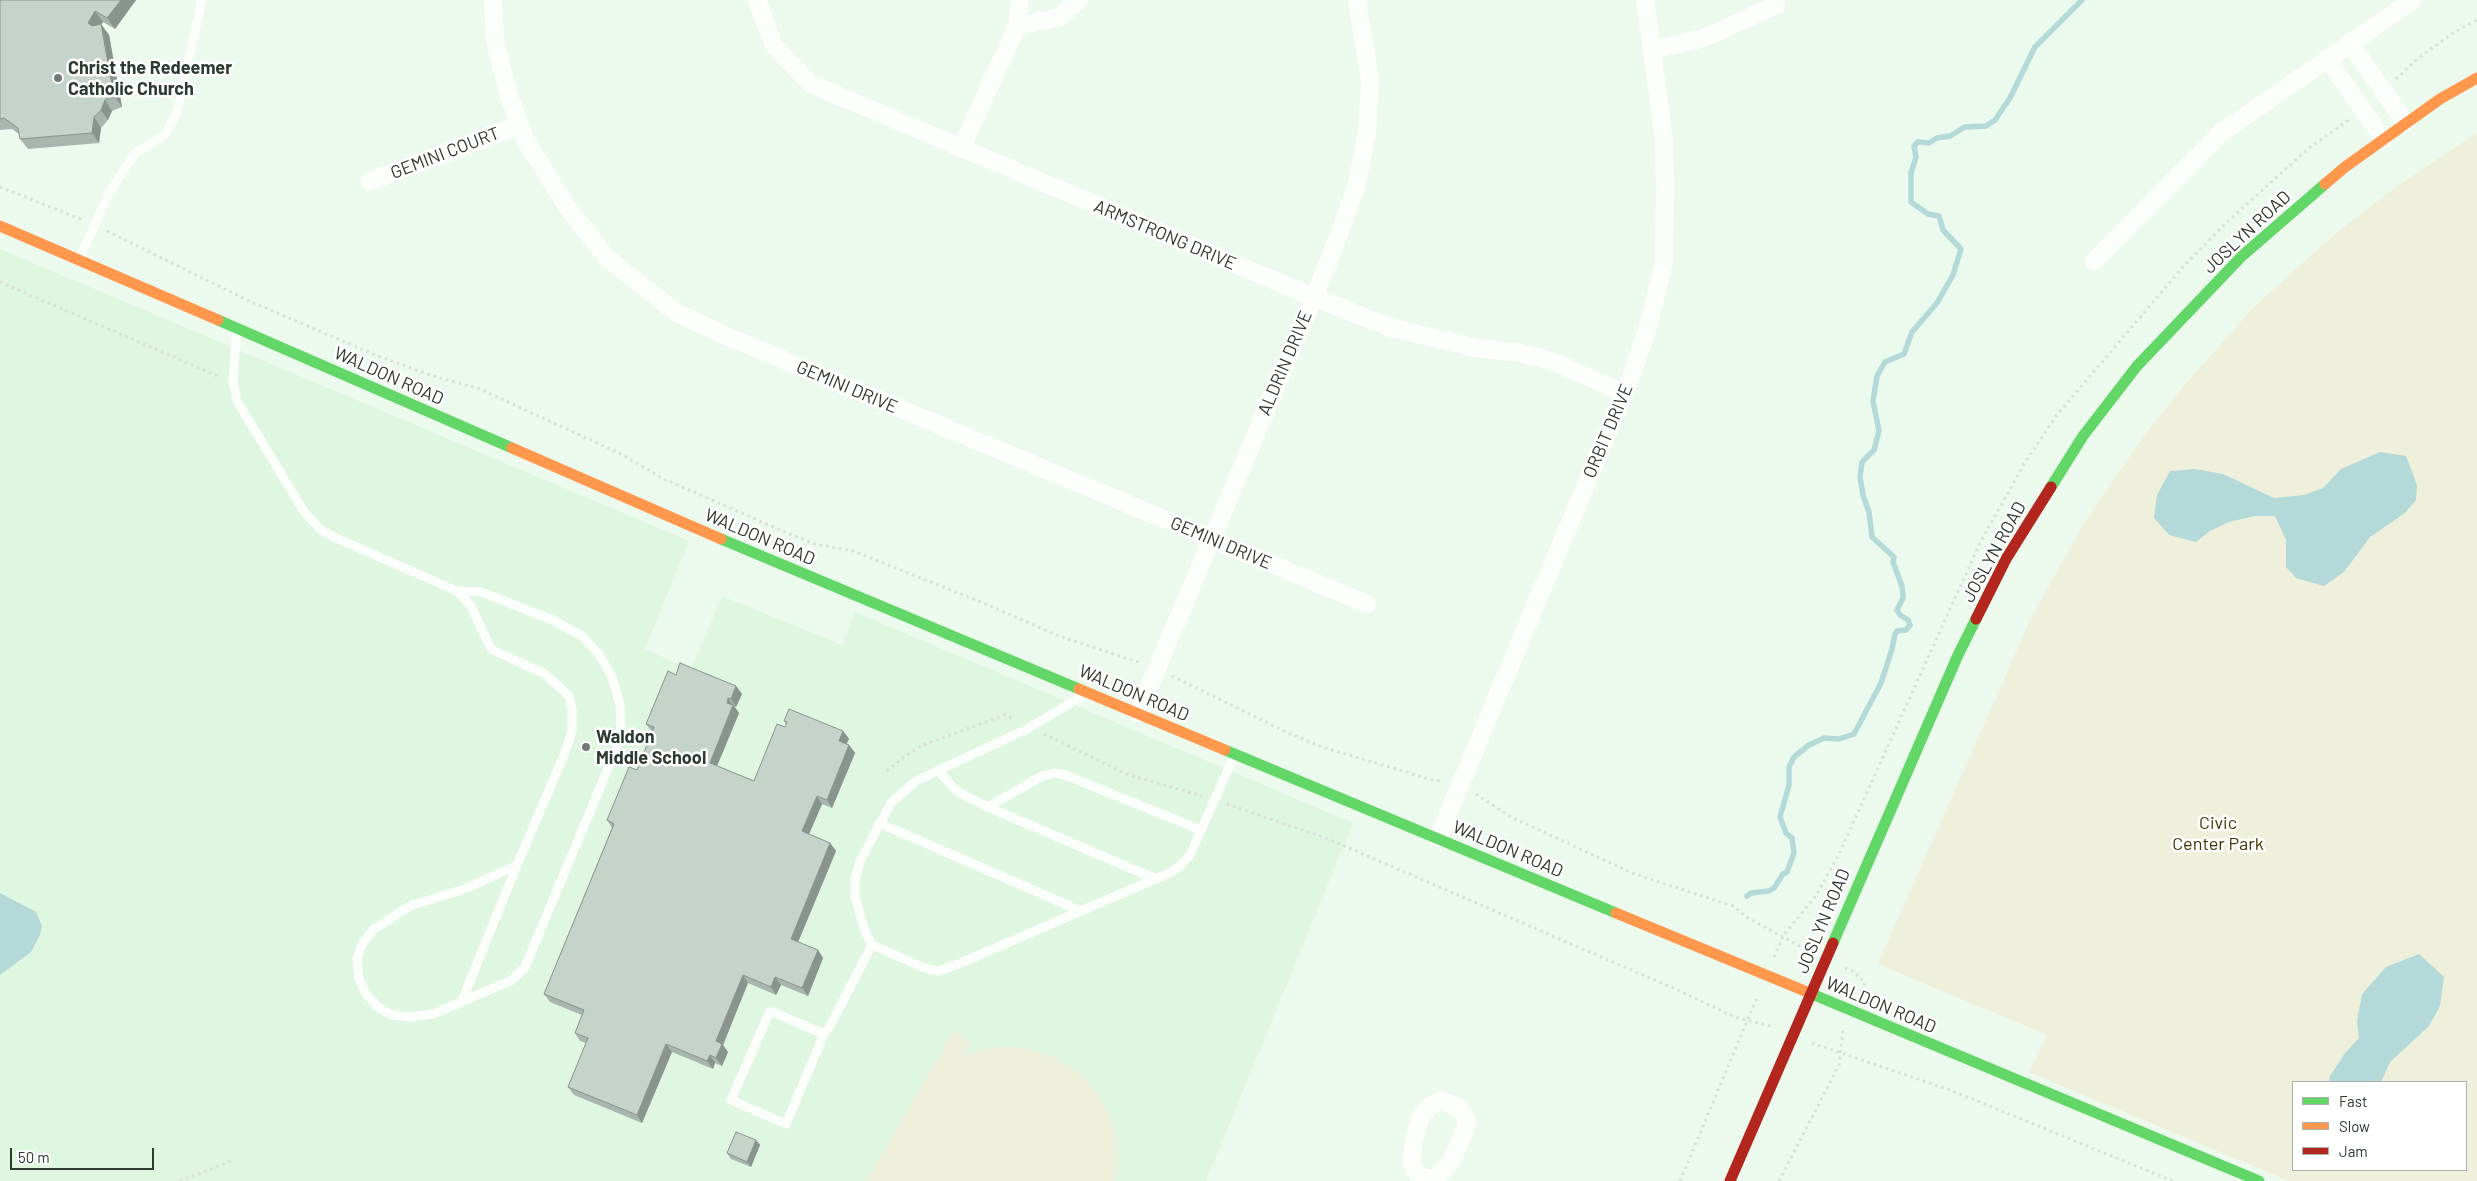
<!DOCTYPE html>
<html>
<head>
<meta charset="utf-8">
<style>
  body { margin:0 }
  #map { position:relative; width:2477px; height:1181px; overflow:hidden; background:#ecf9ed; font-family:Barlow,sans-serif }
  canvas { display:block }
  .legend { position:absolute; left:2292px; top:1081px; width:175px; height:90px; box-sizing:border-box; background:#fff; border:1px solid #abb0ac; margin:0; padding:6px 9px; list-style:none; font-size:15px; color:#2e392f }
  .legend li { display:flex; align-items:center; gap:10px; height:25px }
  .legend b { width:25px; border:1px solid #abb0ac }
  .scale { position:absolute; left:10px; top:1148px; width:144px; height:22px; box-sizing:border-box; border:2px solid #2e392f; border-top:0; padding-left:6px; font-size:15px; line-height:18px; white-space:nowrap; color:#2e392f; -webkit-text-stroke:4px #fff; paint-order:stroke }
</style>
</head>
<body>
<div id="map">
<canvas width="2477" height="1181"></canvas>
<ul class="legend">
<li><b style="height:6px;background:#63d668"></b>Fast</li>
<li><b style="height:6px;background:#ff974d"></b>Slow</li>
<li><b style="height:6px;background:#b3261e"></b>Jam</li>
</ul>
<div class="scale">50 m</div>
</div>
<script>
const ctx = document.querySelector('canvas').getContext('2d');
ctx.lineJoin = 'round';
function paint(path, color) {
  ctx.fillStyle = color;
  ctx.fill(path, 'evenodd');
}
function shape(rows) {
  const path = new Path2D();
  for (const r of rows) {
    path.moveTo(r[0], r[1]);
    for (let i = 2; i < r.length; i += 2) path.lineTo(r[i], r[i + 1]);
  }
  return path;
}
function trace(path, color, width, dash) {
  ctx.strokeStyle = color;
  ctx.lineWidth = width;
  ctx.lineCap = dash ? 'butt' : 'round';
  ctx.setLineDash(dash || []);
  ctx.stroke(path);
}
function label(font, color, halo, rows, align = 'center') {
  ctx.font = font + ' Barlow,sans-serif';
  ctx.lineWidth = 5;
  ctx.setLineDash([]);
  ctx.textBaseline = 'middle';
  ctx.strokeStyle = halo;
  ctx.fillStyle = color;
  for (const [text, x, y, turn = 0] of rows) {
    ctx.save();
    ctx.translate(x, y);
    ctx.rotate((+turn || 0) * Math.PI / 180);
    ctx.textAlign = isNaN(turn) ? turn : align;
    if (halo) ctx.strokeText(text, 0, 0);
    ctx.fillText(text, 0, 0);
    ctx.restore();
  }
}
const built = shape([
  [0,249,689,541,645,649,691,670,722,596,842,645,855,612,1353,823,1206,1181,0,1181]
]);
const green = shape([
  [2477,133,2477,1181,2289,1181,2029,1072,2047,1035,1878,964,2032,616,2083,525,2143,437,2183,387,2252,309,2299,266,2346,225,2396,187],
  [2293,1082,2466,1082,2466,1170,2293,1170],
  [954,1031,971,1041,962,1057,984,1049,1003,1046,1022,1048,1052,1056,1082,1074,1098,1093,1114,1127,1118,1160,1115,1181,866,1181]
]);
const water = shape([
  [2380,452,2406,456,2417,485,2416,500,2405,513,2370,537,2344,572,2324,586,2296,578,2286,567,2286,540,2275,516,2255,516,2229,522,2210,531,2196,542,2169,535,2154,518,2157,495,2170,471,2195,469,2223,474,2274,498,2304,495,2323,488,2341,469],
  [0,893,36,912,42,926,40,935,31,952,0,975],
  [2419,954,2444,977,2440,1006,2429,1026,2390,1062,2381,1082,2329,1082,2330,1076,2345,1053,2359,1038,2357,1021,2362,994,2386,967]
]);
const stream = shape([
  [1747,896,1751,893,1769,891,1774,888,1783,874,1787,872,1794,853,1792,838,1786,833,1780,817,1789,785,1789,767,1794,757,1809,745,1824,738,1839,739,1854,734,1881,683,1892,649,1895,634,1897,631,1906,630,1910,625,1908,620,1900,615,1897,610,1903,598,1902,586,1893,562,1894,557,1872,537,1869,512,1863,495,1860,477,1862,462,1874,450,1879,431,1873,401,1877,376,1885,362,1904,354,1912,332,1937,303,1953,275,1961,249,1943,230,1939,216,1928,214,1911,202,1911,173,1916,157,1914,146,1918,142,1929,143,1937,138,1950,136,1965,127,1986,126,1995,120,2010,98,2035,47,2082,0]
]);
const path = shape([
  [2396,79,2415,61,2454,32,2477,20],
  [0,187,83,220],
  [107,231,247,300,373,354,430,375,480,389,623,455,664,479,792,535,815,544,853,551,981,602,1059,636,1141,663],
  [0,282,220,377],
  [1172,676,1286,732,1322,747,1433,780,1443,781],
  [1044,734,1126,774,1202,796],
  [887,771,905,756,923,745,1005,715,1015,720],
  [1476,794,1511,817,1632,873,1733,906,1748,918,1807,950],
  [1227,804,1328,839,1671,987,1735,1017,1774,1027],
  [1774,957,1783,936,1817,894,1839,854,1980,543,2024,464,2056,416,2183,267,2226,223,2309,148,2350,119],
  [1845,968,1853,971,1865,983,1861,992],
  [1812,1043,1950,1090,2173,1181],
  [180,1181,234,1160],
  [1680,1181,1758,995],
  [1779,1181,1839,1065,1843,1029]
]);
const lane = shape([
  [79,260,109,193,135,153,165,135,177,112,202,0],
  [237,329,233,382,237,401,305,513,321,530,336,538,457,591,481,592,555,621,582,636,599,654,612,677,620,705,621,727,617,747,525,967,512,980,433,1014,409,1017,392,1015,378,1007,367,995,359,979,357,959,362,944,374,929,410,906,465,889,517,865,564,755,572,731,572,710,569,696,545,674,491,649,471,606,457,591],
  [1084,695,1027,729,916,781,891,803,860,861,855,880,855,896,864,929,872,945,927,969,939,971,958,964,1167,874,1179,867,1190,855,1235,754],
  [937,770,958,792,988,807,1042,776,1054,773,1065,775,1201,830],
  [988,807,1156,879],
  [879,823,1081,911],
  [461,1003,517,865],
  [824,1034,770,1011,731,1100,786,1124,824,1034,830,1026,872,945]
]);
const street = shape([
  [493,0,495,41,509,96,526,141,568,208,607,258,677,313,724,335,1367,604],
  [757,0,774,46,811,84,1313,297,1392,328,1476,348,1520,353,1552,361,1624,393],
  [1017,26,1060,17,1079,0],
  [2349,42,2406,123],
  [1653,50,1704,38,1776,5],
  [2327,58,2383,139],
  [961,149,1017,26,1020,0],
  [370,181,520,125],
  [2094,261,2222,132,2413,0],
  [1138,713,1327,266,1356,188,1367,133,1370,79,1357,0],
  [1438,838,1631,377,1647,330,1664,262,1665,188,1664,139,1645,0],
  [1440,1101,1459,1107,1468,1122,1453,1158,1445,1169,1435,1178,1424,1178,1416,1172,1411,1162,1414,1141,1420,1118,1429,1107,1440,1101]
]);
const fast = shape([
  [218,320,512,448],
  [2051,487,2083,436,2137,366,2242,256,2325,184],
  [721,539,1079,689],
  [1225,750,1616,913],
  [1833,943,1958,655,1976,619],
  [1812,994,2259,1181]
]);
const slow = shape([
  [2325,184,2345,167,2440,99,2477,78],
  [0,226,218,320],
  [512,448,721,539],
  [1079,689,1225,750],
  [1616,913,1812,994]
]);
const jam = shape([
  [1976,619,2006,559,2051,487],
  [1730,1181,1833,943]
]);
const wall = shape([
  [0,0,136,0,115,29,103,22,101,24,109,35,122,107,112,111,108,120,101,128,99,143,28,149,20,139,19,134,12,129,0,130],
  [676,675,736,686,742,694,736,707,734,706,739,713,717,766,754,781,785,727,786,724,784,721,843,731,849,739,846,744,849,745,855,753,832,808,822,804,809,834,830,843,836,851,798,942,818,950,823,958,808,996,781,985,776,995,748,983,723,1045,728,1052,722,1066,715,1063,713,1069,672,1052,642,1123,574,1095,568,1087,586,1043,580,1041,575,1033,582,1015,550,1002,544,994,612,828,607,820,637,770,652,732,646,724],
  [756,1140,760,1145,751,1167,731,1159,727,1153]
]);
const shadedWall = shape([
  [121,0,136,0,115,29,107,18],
  [95,11,103,22,95,34,88,23],
  [101,24,109,35,122,107,114,96],
  [105,100,112,111,108,120,101,110],
  [94,117,101,128,99,143,92,133],
  [736,686,742,694,736,707,731,699],
  [728,698,739,713,715,771,710,763],
  [843,731,849,739,844,749,839,741],
  [849,745,855,753,832,808,827,800],
  [817,796,822,804,807,839,802,831],
  [830,843,836,851,796,947,791,939],
  [818,950,823,958,808,996,802,988],
  [743,975,748,983,723,1045,728,1052,722,1066,716,1058,716,1041],
  [775,977,781,985,776,995,771,987],
  [666,1044,672,1052,642,1123,637,1115],
  [710,1055,715,1063,713,1069,707,1061],
  [756,1140,760,1145,751,1167,747,1162]
]);
const building = shape([
  [0,0,121,0,107,18,95,11,88,23,92,26,101,24,114,96,105,100,101,110,94,117,92,133,20,139,18,128,4,118,0,119,0,0],
  [680,663,736,686,731,699,728,698,727,703,733,705,710,763,754,781,777,724,785,727,787,722,784,721,789,709,843,731,839,741,849,745,827,800,817,796,802,831,830,843,791,939,818,950,802,988,775,977,771,987,743,975,716,1041,722,1044,716,1058,710,1055,707,1061,666,1044,637,1115,568,1087,588,1038,575,1033,584,1010,544,994,614,824,607,820,629,767,637,770,654,727,646,724,668,671,676,675,680,663],
  [736,1132,756,1140,747,1162,727,1153,736,1132]
]);
const markers = [
  [58,78,5,"#707c72"],
  [586,747,5,"#707c72"]
];
const poiNames = [
  ["Christ the Redeemer",68,68],
  ["Catholic Church",68,89],
  ["Waldon",596,737],
  ["Middle School",596,758]
];
const streetNames = [
  ["GEMINI COURT",445,153,-21],
  ["JOSLYN ROAD",2247,232,-43],
  ["ARMSTRONG DRIVE",1165,235,23],
  ["ALDRIN DRIVE",1285,363,-67],
  ["WALDON ROAD",389,376,24],
  ["GEMINI DRIVE",847,387,23],
  ["ORBIT DRIVE",1608,431,-67],
  ["WALDON ROAD",760,537,23],
  ["GEMINI DRIVE",1221,543,23],
  ["JOSLYN ROAD",1994,552,-61],
  ["WALDON ROAD",1134,693,23],
  ["WALDON ROAD",1508,849,23],
  ["JOSLYN ROAD",1823,921,-67],
  ["WALDON ROAD",1881,1005,23]
];
const parkNames = [
  ["Civic",2218,823],
  ["Center Park",2218,844]
];
paint(built, '#dff7e0');
paint(green, '#eff0db');
paint(water, '#b3d9d9');
trace(stream, '#b3d9d9', 5.5);
trace(path, '#dbdfdb', 3, [2.5, 4]);
trace(lane, '#fcfefc', 9);
trace(street, '#fcfefc', 18);
trace(fast, '#63d668', 11);
trace(slow, '#ff974d', 11);
trace(jam, '#b3261e', 11);
paint(wall, '#a9b5af');
paint(shadedWall, '#8a948e');
paint(building, '#c5d3cb');
trace(building, '#8a948e', 1);
for (const [x, y, r, color] of markers) {
  const dot = new Path2D();
  dot.arc(x, y, r, 0, 2 * Math.PI);
  ctx.fillStyle = color;
  ctx.fill(dot);
  trace(dot, '#fff', 2);
}
label('bold 18px', '#2e392f', '#fff', poiNames, 'left');
label('18px', '#2e392f', '#fff', streetNames);
label('18px', '#443505', '#fff', parkNames);
</script>
</body>
</html>
